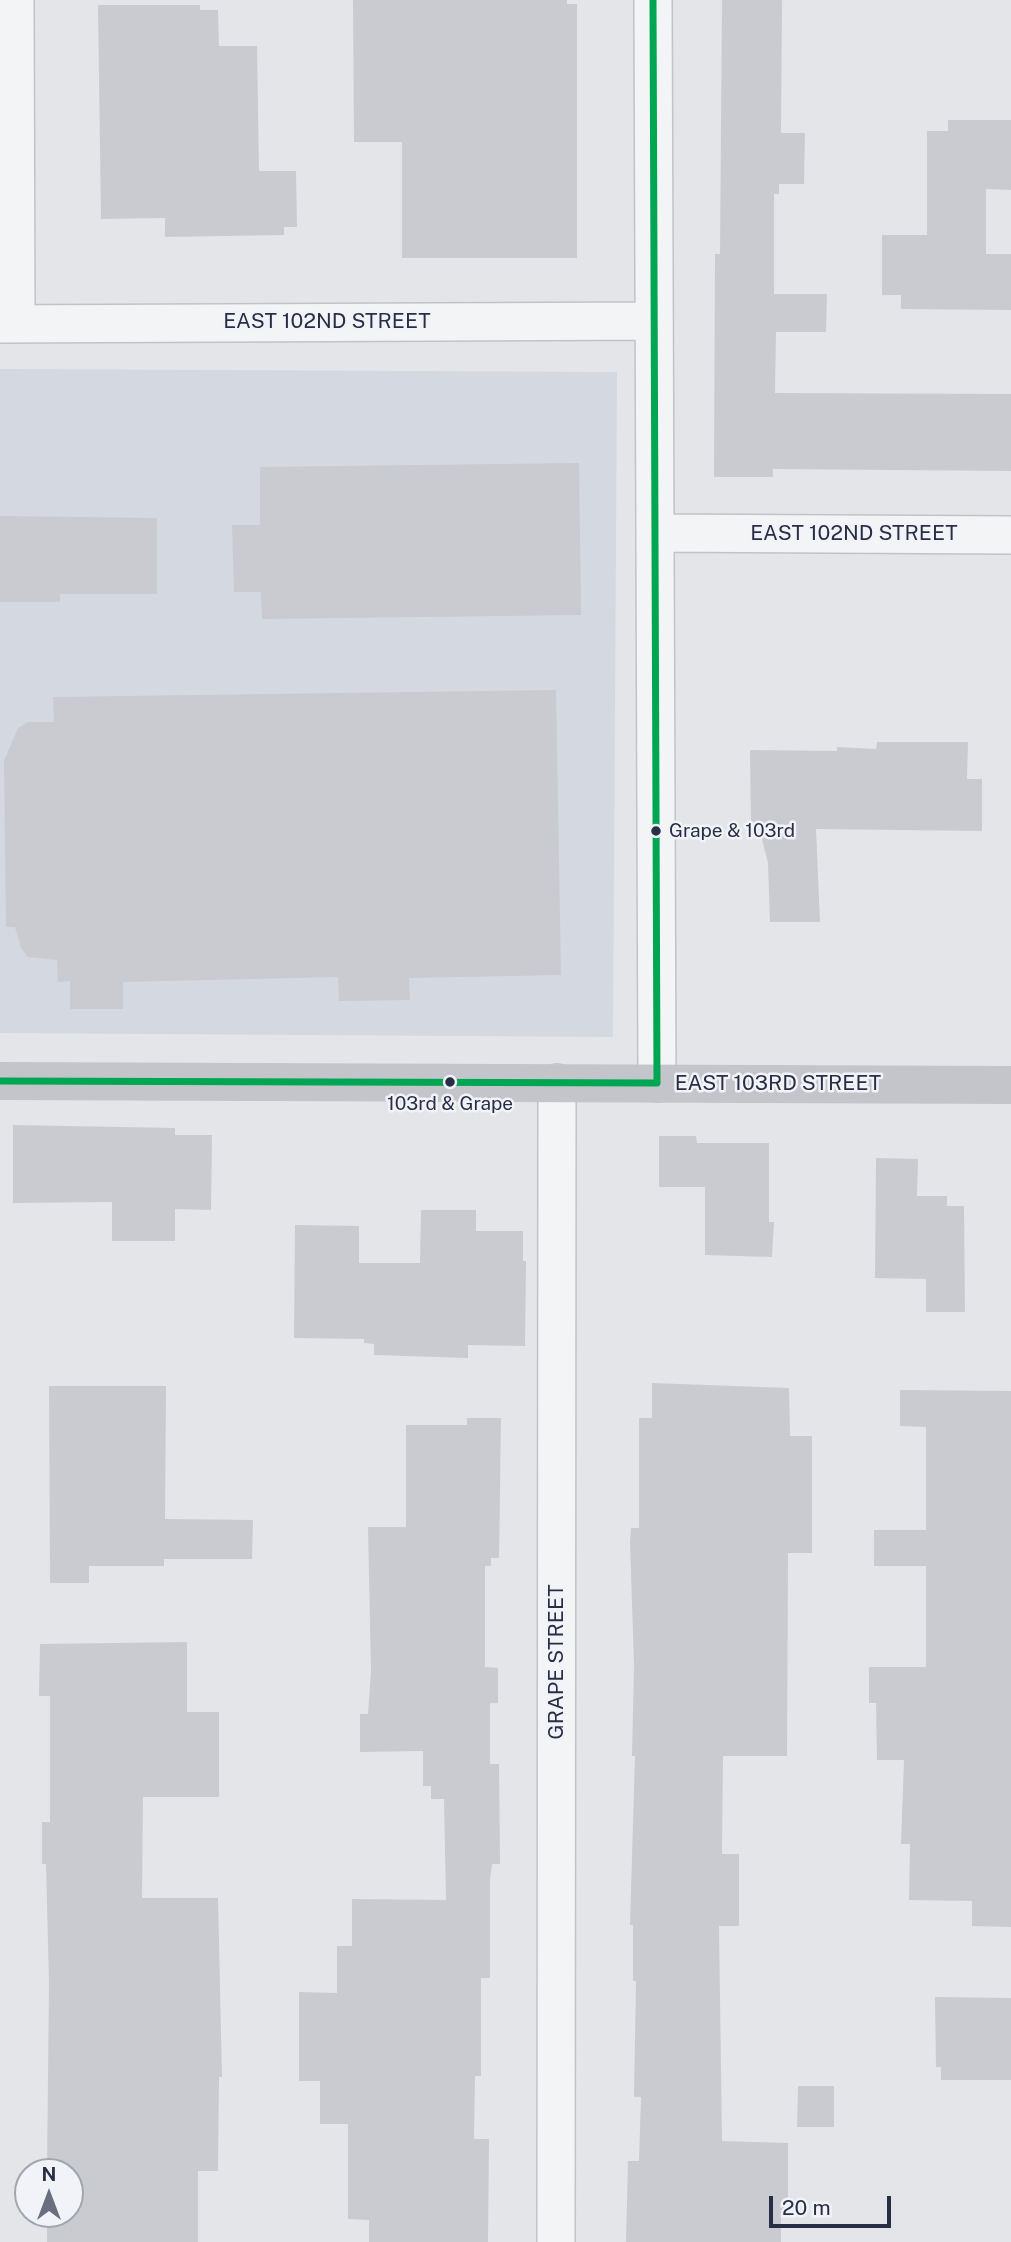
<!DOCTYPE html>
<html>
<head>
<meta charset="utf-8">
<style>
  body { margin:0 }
  #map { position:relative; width:1011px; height:2242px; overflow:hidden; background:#e3e5e9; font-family:"Public Sans",sans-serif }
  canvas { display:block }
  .north { position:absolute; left:14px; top:2158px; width:70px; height:70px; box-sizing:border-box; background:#f1f3f8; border:2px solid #a1a5b0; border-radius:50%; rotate:0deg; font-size:19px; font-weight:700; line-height:28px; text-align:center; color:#282f45 }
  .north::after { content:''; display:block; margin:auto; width:24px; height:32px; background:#696f7e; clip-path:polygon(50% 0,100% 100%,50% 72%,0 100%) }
  .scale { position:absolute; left:769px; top:2196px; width:122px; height:32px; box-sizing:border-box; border:4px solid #282f45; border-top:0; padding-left:9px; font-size:21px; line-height:24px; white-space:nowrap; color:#282f45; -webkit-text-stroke:5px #f1f3f8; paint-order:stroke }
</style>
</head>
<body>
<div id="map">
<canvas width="1011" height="2242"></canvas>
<div class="north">N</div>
<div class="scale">20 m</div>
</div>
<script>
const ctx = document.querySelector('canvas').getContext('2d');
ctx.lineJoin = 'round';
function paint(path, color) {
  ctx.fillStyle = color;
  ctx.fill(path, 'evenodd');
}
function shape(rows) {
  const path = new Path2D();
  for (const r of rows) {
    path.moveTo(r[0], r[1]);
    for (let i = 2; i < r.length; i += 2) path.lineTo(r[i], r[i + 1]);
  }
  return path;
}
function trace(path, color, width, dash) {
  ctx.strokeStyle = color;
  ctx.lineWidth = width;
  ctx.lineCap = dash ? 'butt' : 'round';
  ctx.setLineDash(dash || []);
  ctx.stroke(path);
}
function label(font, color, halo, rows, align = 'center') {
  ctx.font = font + ' "Public Sans",sans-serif';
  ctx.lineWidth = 5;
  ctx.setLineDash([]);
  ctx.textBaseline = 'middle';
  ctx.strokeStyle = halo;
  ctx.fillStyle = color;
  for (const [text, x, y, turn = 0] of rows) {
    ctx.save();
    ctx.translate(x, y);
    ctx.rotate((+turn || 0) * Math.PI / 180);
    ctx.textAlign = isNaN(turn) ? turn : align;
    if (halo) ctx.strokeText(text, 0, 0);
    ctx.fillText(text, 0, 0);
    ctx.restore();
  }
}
const built = shape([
  [0,369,617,372,613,1037,0,1033]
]);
const building = shape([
  [353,0,567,0,567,4,577,4,577,258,402,258,402,142,354,142],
  [722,0,782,0,781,133,805,133,804,184,779,184,779,194,774,194,774,294,827,294,826,332,776,332,775,393,1011,394,1011,471,773,469,773,477,714,477,715,254,720,254],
  [98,5,200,5,200,10,218,10,219,46,257,46,259,171,296,171,297,227,284,227,284,235,165,237,165,218,101,219],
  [948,120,1011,120,1011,190,986,189,986,254,1011,254,1011,310,901,309,901,295,882,295,882,235,927,235,927,131,948,131],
  [579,463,581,615,262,619,261,592,234,592,232,525,260,525,260,467],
  [0,516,157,518,157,594,60,594,60,602,0,602],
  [556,690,561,975,409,978,410,1000,339,1001,338,977,123,982,123,1009,70,1009,70,981,58,982,57,960,28,957,21,948,15,927,6,927,4,761,18,728,28,722,54,722,53,697],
  [877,742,968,742,967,779,982,779,982,831,816,829,820,922,770,922,768,863,758,823,751,823,750,750,837,751,837,747,876,749],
  [13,1125,175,1128,175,1135,212,1135,211,1210,175,1209,175,1241,112,1241,112,1202,13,1203],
  [659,1136,696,1136,697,1143,769,1143,769,1222,774,1222,772,1257,705,1255,705,1187,659,1187],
  [876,1158,918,1159,917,1196,947,1196,947,1206,964,1206,965,1312,926,1312,926,1279,875,1278],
  [421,1210,476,1210,476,1231,523,1231,523,1261,526,1261,525,1346,468,1345,468,1358,374,1355,374,1344,364,1343,364,1339,294,1338,295,1225,359,1226,359,1263,420,1263],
  [652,1383,789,1388,790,1436,812,1436,812,1553,788,1553,787,1756,723,1756,722,1854,739,1854,739,1926,719,1926,722,2141,788,2143,788,2215,781,2215,781,2242,626,2242,628,2161,639,2161,641,2097,634,2097,636,1981,633,1981,633,1925,630,1925,635,1756,632,1756,634,1665,630,1542,631,1528,639,1528,639,1418,652,1418],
  [49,1386,166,1386,165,1519,253,1520,252,1559,164,1559,164,1566,89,1566,89,1583,50,1583],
  [900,1390,1011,1391,1011,1927,972,1926,972,1901,909,1900,910,1844,901,1844,904,1760,877,1760,876,1703,869,1703,869,1667,926,1667,926,1566,874,1566,874,1530,926,1530,926,1427,900,1426],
  [467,1418,501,1418,499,1558,491,1558,491,1566,485,1566,485,1667,498,1668,498,1703,490,1703,490,1764,499,1764,500,1864,492,1864,490,1880,490,1978,481,1978,481,2076,475,2076,474,2139,489,2139,488,2242,369,2242,369,2220,348,2219,348,2124,320,2124,320,2081,299,2081,299,1992,337,1993,337,1946,352,1946,352,1899,446,1900,444,1799,431,1799,431,1786,423,1786,423,1751,360,1752,360,1714,368,1714,371,1672,368,1527,406,1527,406,1425,467,1425],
  [187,1642,187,1712,219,1712,219,1797,143,1797,142,1898,218,1898,222,2077,219,2077,218,2171,198,2171,198,2242,47,2242,47,2214,70,2214,70,2172,47,2172,49,1982,46,1864,42,1864,42,1822,50,1822,50,1696,39,1696,40,1644],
  [935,1997,1011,1998,1011,2080,941,2080,941,2067,936,2067],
  [798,2086,834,2086,834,2127,797,2127]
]);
const street = shape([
  [15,0,16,323],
  [653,0,657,1083],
  [0,324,654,321],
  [655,533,1011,535],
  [556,2242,557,1083]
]);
const secondary = shape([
  [0,1081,1011,1085]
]);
const bus1 = shape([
  [0,1081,657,1083,653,0]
]);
const markers = [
  [656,831,6,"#282f45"],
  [450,1082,6,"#282f45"]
];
const busNames = [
  ["Grape & 103rd",669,831],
  ["103rd & Grape",450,1104,"center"]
];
const streetNames = [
  ["EAST 102ND STREET",327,322],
  ["EAST 102ND STREET",854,534],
  ["EAST 103RD STREET",778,1084],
  ["GRAPE STREET",557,1662,-90]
];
paint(built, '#d4d8e0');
paint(building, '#c9cbd0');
trace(street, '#c1c3c7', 40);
trace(street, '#f3f4f6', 37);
trace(secondary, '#c4c5ca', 38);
trace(bus1, '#00a651', 7);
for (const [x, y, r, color] of markers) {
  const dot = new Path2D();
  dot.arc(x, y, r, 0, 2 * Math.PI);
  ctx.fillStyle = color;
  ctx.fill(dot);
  trace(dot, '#f1f3f8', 2.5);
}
label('19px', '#282f45', '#f1f3f8', busNames, 'left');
label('21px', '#282f45', '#f1f3f8', streetNames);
</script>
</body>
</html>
